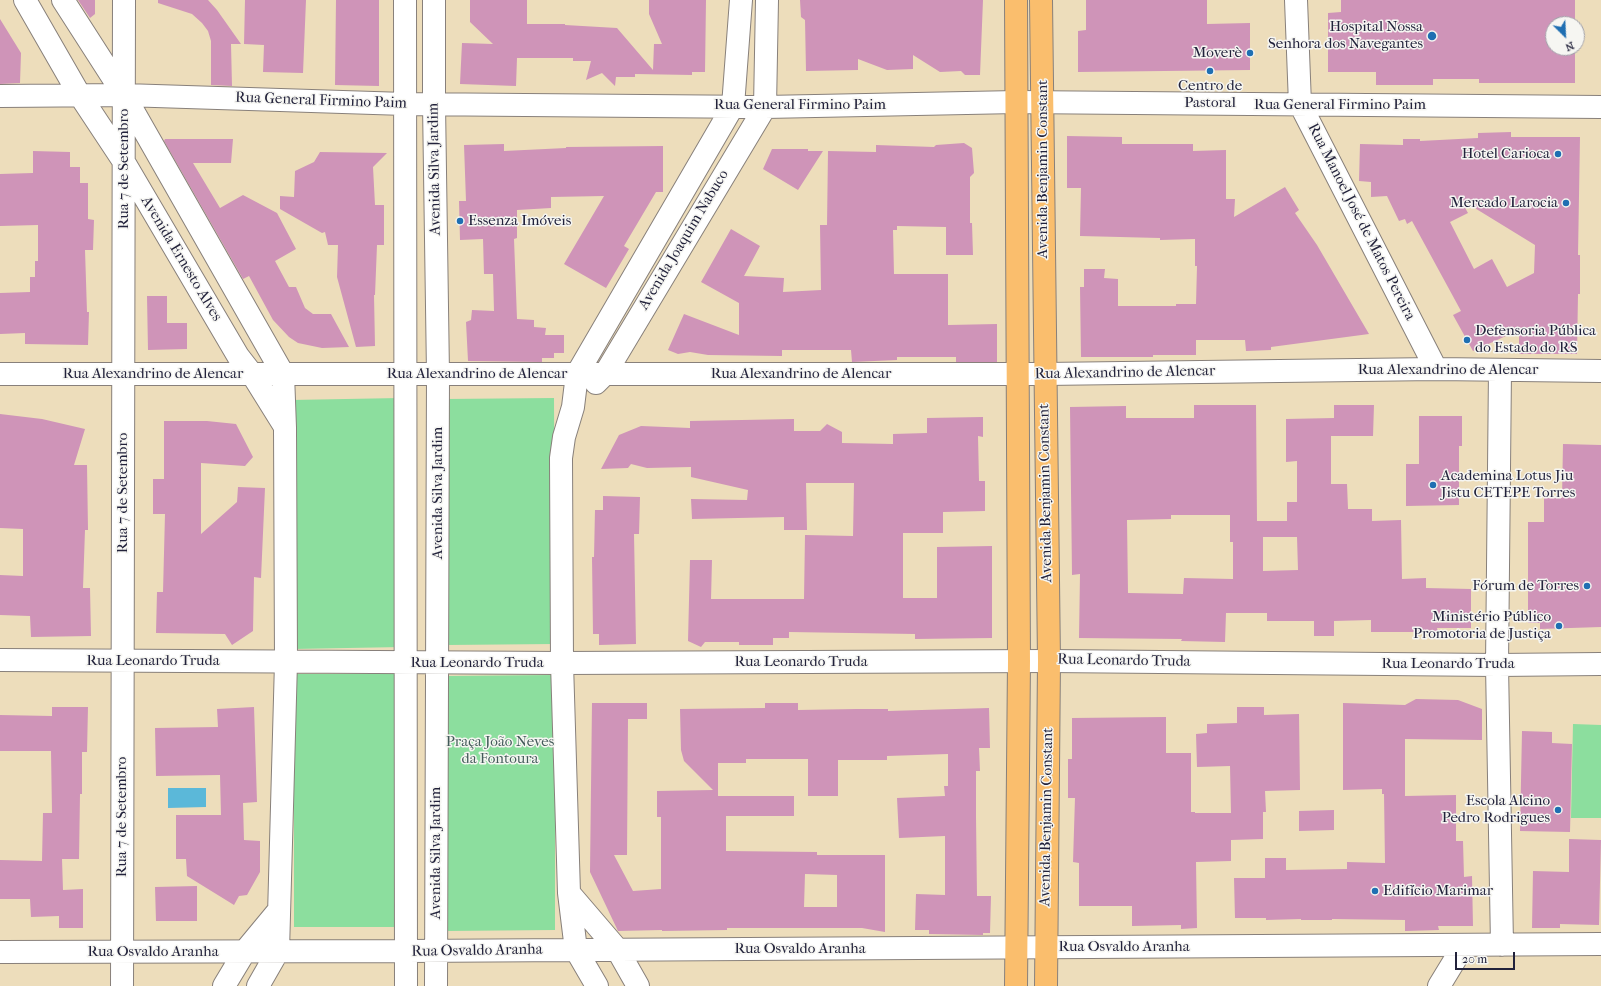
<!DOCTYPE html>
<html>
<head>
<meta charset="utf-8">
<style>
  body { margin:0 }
  #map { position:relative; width:1601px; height:986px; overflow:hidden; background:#edddbb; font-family:"IM FELL French Canon",serif }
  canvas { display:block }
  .north { position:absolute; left:1545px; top:16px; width:40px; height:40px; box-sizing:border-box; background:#f6f6f2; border:1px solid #a1a1a9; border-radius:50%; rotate:156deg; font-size:11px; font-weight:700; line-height:16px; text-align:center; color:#22223b }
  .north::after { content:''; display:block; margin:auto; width:14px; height:18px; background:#1f6fb2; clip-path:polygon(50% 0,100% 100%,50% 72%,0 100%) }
  .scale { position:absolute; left:1455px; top:952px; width:60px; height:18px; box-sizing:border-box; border:2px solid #22223b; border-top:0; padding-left:5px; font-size:12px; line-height:14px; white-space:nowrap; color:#22223b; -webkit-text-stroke:3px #f6f6f2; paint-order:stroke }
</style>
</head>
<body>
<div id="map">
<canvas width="1601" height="986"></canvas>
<div class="north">N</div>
<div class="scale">20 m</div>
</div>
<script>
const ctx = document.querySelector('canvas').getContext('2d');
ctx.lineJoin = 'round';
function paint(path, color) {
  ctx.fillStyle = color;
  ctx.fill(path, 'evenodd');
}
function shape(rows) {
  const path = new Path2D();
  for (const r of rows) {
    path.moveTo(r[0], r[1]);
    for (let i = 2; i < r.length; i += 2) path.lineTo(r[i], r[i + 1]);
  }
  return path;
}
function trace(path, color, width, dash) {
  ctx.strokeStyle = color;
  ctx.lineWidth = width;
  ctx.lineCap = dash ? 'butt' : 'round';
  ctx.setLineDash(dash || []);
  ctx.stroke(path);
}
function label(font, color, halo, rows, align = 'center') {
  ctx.font = font + ' "IM FELL French Canon",serif';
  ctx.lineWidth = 3;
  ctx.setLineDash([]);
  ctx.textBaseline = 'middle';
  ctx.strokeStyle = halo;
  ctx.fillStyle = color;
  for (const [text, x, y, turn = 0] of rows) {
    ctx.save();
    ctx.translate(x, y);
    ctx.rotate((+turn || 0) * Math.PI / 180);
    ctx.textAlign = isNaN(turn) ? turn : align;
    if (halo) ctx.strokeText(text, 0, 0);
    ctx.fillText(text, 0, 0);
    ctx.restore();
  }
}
const green = shape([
  [400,398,402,647,293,649,291,400],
  [554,398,555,644,446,645,445,399],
  [294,674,397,674,397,927,294,927],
  [555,675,555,930,445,931,445,676],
  [1573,724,1601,725,1601,818,1571,818]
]);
const water = shape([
  [168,788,206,788,206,807,168,808]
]);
const building = shape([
  [78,0,95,0,95,14,90,18],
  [158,0,208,0,217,10,241,44,231,44,232,86,211,85,211,41,208,31,202,23,192,14,158,3],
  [245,0,306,0,303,73,263,72,264,45,244,44],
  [336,0,379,0,379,86,335,85],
  [470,0,527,0,527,24,565,24,565,25,617,28,653,70,654,44,662,44,649,14,649,0,706,0,705,72,692,72,692,75,635,74,635,77,616,77,615,86,602,73,586,80,591,61,573,61,573,58,517,58,516,86,460,84,462,43,493,44,470,22],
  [800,0,983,0,980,75,965,75,961,71,940,72,913,55,913,69,887,70,858,59,858,70,806,71,805,20,801,17],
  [1086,0,1207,0,1207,24,1250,23,1250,70,1078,72,1078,31,1086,30],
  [1341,0,1575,0,1575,24,1553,24,1553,48,1575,48,1575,83,1479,83,1479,79,1433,79,1433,85,1376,85,1376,72,1328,72,1328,13,1341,12],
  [0,19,21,53,20,83,0,84],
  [1511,132,1511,137,1580,137,1578,255,1580,255,1580,294,1578,294,1577,354,1519,354,1519,330,1473,351,1453,315,1461,311,1412,221,1407,224,1405,219,1399,221,1387,196,1371,197,1371,182,1359,181,1360,144,1403,145,1403,139,1420,139,1420,141,1478,138,1478,133],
  [1460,199,1535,245,1534,273,1507,287,1492,259,1474,269,1450,222,1468,213],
  [1067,136,1122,137,1122,144,1193,144,1193,151,1226,150,1226,199,1235,199,1234,217,1285,187,1299,210,1295,213,1317,245,1369,334,1271,347,1271,350,1246,351,1245,340,1196,340,1196,355,1153,355,1153,357,1081,357,1080,287,1084,287,1084,269,1105,269,1104,278,1118,279,1118,306,1176,306,1176,304,1196,304,1197,266,1195,266,1195,239,1160,240,1160,238,1080,236,1081,188,1067,188],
  [165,139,233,139,231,163,193,163,220,208,243,195,277,213,296,249,275,261,289,287,296,287,305,308,313,314,331,314,349,347,322,348,298,343,289,337,273,320,249,276,243,279,164,141],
  [964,143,972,148,974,173,970,177,970,223,972,223,973,255,946,255,946,227,897,226,897,230,893,230,894,274,948,274,948,325,997,324,997,362,956,362,956,357,897,357,897,360,852,362,851,350,782,350,782,356,708,355,690,352,678,354,668,350,684,314,739,335,739,303,701,282,731,229,760,246,744,276,784,278,783,292,821,290,820,225,827,225,828,151,876,152,876,145,934,147,936,145],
  [504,144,504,151,566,148,566,147,663,146,663,192,656,192,624,246,629,249,606,288,564,264,604,196,551,197,551,208,517,210,517,238,514,239,517,319,534,320,534,327,546,328,545,335,564,335,564,353,554,353,554,358,542,358,542,362,468,361,466,322,471,320,472,310,494,311,493,274,484,274,483,239,460,240,459,201,466,201,464,145],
  [772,149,808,149,808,151,823,151,798,190,763,169],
  [33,151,70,152,70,167,80,167,80,183,88,183,88,219,94,220,93,250,85,250,87,312,89,312,88,345,25,344,25,333,0,334,0,293,30,292,30,277,35,277,35,261,38,261,38,225,0,226,0,174,33,173],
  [320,152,387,153,373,167,375,205,384,205,384,245,377,245,375,295,374,295,375,346,356,347,337,277,338,245,328,245,325,232,322,233,280,209,280,196,294,197,295,171,314,162],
  [147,296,167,296,167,323,187,323,187,349,148,350],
  [1194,405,1256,405,1257,521,1287,521,1287,502,1297,502,1297,461,1286,462,1286,419,1334,418,1334,405,1374,405,1373,436,1331,436,1331,484,1347,484,1348,509,1372,509,1372,521,1401,520,1402,579,1426,578,1426,588,1471,589,1471,628,1437,628,1438,632,1371,632,1371,620,1334,621,1334,636,1314,636,1314,621,1267,621,1267,613,1226,613,1225,642,1181,641,1182,639,1079,638,1080,574,1072,575,1070,407,1126,406,1126,418,1194,418],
  [1171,515,1230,515,1230,542,1233,542,1233,579,1184,578,1183,594,1128,593,1127,520,1171,519],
  [1263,537,1297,537,1298,570,1263,571],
  [0,414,42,419,85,429,74,465,87,465,88,530,85,530,83,588,90,588,91,636,31,637,30,616,0,615,0,575,23,576,23,529,0,528],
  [1419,416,1462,416,1462,446,1459,446,1459,505,1406,506,1406,464,1419,464],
  [983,417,983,437,978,436,979,481,985,481,985,511,943,512,943,533,903,533,903,598,937,598,937,547,992,546,992,638,915,639,915,634,789,632,789,638,773,638,773,645,739,645,739,642,705,642,701,647,688,641,690,560,712,560,711,599,804,599,805,535,853,536,854,483,806,483,807,530,784,530,784,517,692,519,691,499,747,500,748,490,691,477,691,467,647,468,631,464,628,468,601,469,619,435,641,426,690,428,690,421,794,419,794,431,820,431,827,424,842,432,842,443,893,444,893,434,927,433,927,418],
  [164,421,207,421,236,424,253,457,245,466,201,463,201,534,237,502,238,487,265,488,261,578,254,577,253,631,232,645,225,634,156,633,157,592,163,592,165,514,153,514,153,479,164,479],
  [1563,444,1601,445,1601,627,1540,629,1540,623,1528,623,1528,522,1544,522,1544,498,1562,498],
  [603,496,640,497,639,534,634,534,636,644,599,645,599,634,593,634,592,557,594,557,595,510,603,510],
  [1416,699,1458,700,1482,709,1482,740,1405,739,1405,796,1456,795,1456,841,1463,841,1464,877,1472,876,1473,926,1438,926,1439,930,1405,931,1405,920,1332,919,1332,920,1301,920,1301,919,1266,920,1266,918,1235,918,1234,878,1265,878,1265,858,1286,858,1286,870,1347,869,1347,862,1385,863,1384,794,1382,794,1382,789,1343,790,1343,703,1405,705],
  [592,703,647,703,647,719,628,719,627,855,614,855,633,891,661,889,661,817,657,817,657,791,713,790,684,761,681,750,680,709,765,708,765,703,798,703,798,710,857,709,888,709,888,711,989,708,990,748,979,748,980,771,976,771,976,817,977,896,991,896,990,933,983,933,983,935,929,934,929,930,915,930,916,894,945,895,945,836,899,838,897,798,945,796,944,786,948,786,948,754,887,756,887,760,838,760,838,796,808,796,808,759,746,759,746,763,718,763,718,796,794,796,794,816,726,816,726,851,817,852,817,855,885,855,885,932,862,928,727,928,727,930,662,931,662,930,618,931,590,872],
  [805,874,837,875,837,907,804,907],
  [52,707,88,707,87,752,82,752,82,794,80,794,79,859,62,859,63,890,83,889,83,928,59,928,59,916,31,917,30,899,0,899,0,860,42,861,43,813,52,813,51,751,0,751,0,715,52,716],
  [254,707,257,802,243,803,244,840,260,841,260,872,247,895,239,896,234,905,187,876,186,859,176,859,176,815,221,815,220,775,156,776,155,728,218,727,217,709],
  [1237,707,1264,707,1264,715,1299,714,1300,790,1265,791,1266,812,1263,812,1263,839,1231,840,1231,861,1196,862,1197,928,1181,929,1181,925,1132,926,1132,906,1079,906,1079,863,1073,862,1075,798,1068,798,1068,759,1072,759,1072,718,1166,717,1166,753,1191,753,1191,812,1195,812,1195,813,1231,813,1230,766,1197,767,1196,734,1207,733,1207,724,1237,723],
  [1522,731,1552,732,1552,743,1572,744,1570,832,1520,831],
  [1334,810,1334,830,1299,831,1299,811],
  [1569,839,1601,840,1599,925,1560,924,1560,928,1532,928,1533,871,1569,872],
  [197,886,197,921,156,921,155,887]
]);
const minor = shape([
  [25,0,79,94,124,162,238,356,252,374,285,427],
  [63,0,124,95,283,374,285,428,286,662,278,951,258,986],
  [405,0,406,986],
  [434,0,434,104,438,374,436,986],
  [1296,0,1300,104,1436,369],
  [0,96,124,95,405,104,765,107,1017,102,1601,107],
  [1500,370,1497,665,1502,945],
  [0,374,1045,374,1436,369,1601,371],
  [596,383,605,374,765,107,767,0],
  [0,660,562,663,1049,661,1497,665,1601,664],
  [569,893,617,949,638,986],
  [0,952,406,951,1601,944],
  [122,986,124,0],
  [224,986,245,951,279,910],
  [597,986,576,950,569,893,562,663,561,458,564,437,573,407,577,374,733,106,741,0],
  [1439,986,1464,945]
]);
const major = shape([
  [1041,0,1049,661,1046,986],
  [1016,986,1019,661,1016,0]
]);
const markers = [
  [1432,36,5,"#1f6fb2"],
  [1250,53,4,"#1f6fb2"],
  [1210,71,4,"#1f6fb2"],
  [1558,154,4,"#1f6fb2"],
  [1566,203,4,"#1f6fb2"],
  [460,221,4,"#1f6fb2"],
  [1467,340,4,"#1f6fb2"],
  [1433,485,4,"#1f6fb2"],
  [1587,586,4,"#1f6fb2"],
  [1559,626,4,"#1f6fb2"],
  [1558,810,4,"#1f6fb2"],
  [1375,891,4,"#1f6fb2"]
];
const poiNames = [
  ["Hospital Nossa",1423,27],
  ["Senhora dos Navegantes",1423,44],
  ["Moverè",1242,53],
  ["Centro de",1210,86,"center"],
  ["Pastoral",1210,103,"center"],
  ["Hotel Carioca",1550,154],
  ["Mercado Larocia",1558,203],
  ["Essenza Imóveis",468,221,"left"],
  ["Defensoria Pública",1475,331,"left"],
  ["do Estado do RS",1475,348,"left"],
  ["Academina Lotus Jiu",1441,476,"left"],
  ["Jistu CETEPE Torres",1441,493,"left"],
  ["Fórum de Torres",1579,586],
  ["Ministério Público",1551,617],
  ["Promotoria de Justiça",1551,634],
  ["Escola Alcino",1550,801],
  ["Pedro Rodrigues",1550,818],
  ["Edifício Marimar",1383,891,"left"]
];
const streetNames = [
  ["Rua General Firmino Paim",321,101,2],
  ["Rua General Firmino Paim",800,105],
  ["Rua General Firmino Paim",1340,105],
  ["Rua 7 de Setembro",124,169,-90],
  ["Avenida Silva Jardim",435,169,-91],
  ["Avenida Benjamin Constant",1043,169,-90],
  ["Rua Manoel José de Matos Pereira",1361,222,63],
  ["Avenida Joaquim Nabuco",684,240,-59],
  ["Avenida Ernesto Alves",181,259,59],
  ["Rua Alexandrino de Alencar",1448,370],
  ["Rua Alexandrino de Alencar",1125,373,-1],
  ["Rua Alexandrino de Alencar",153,374],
  ["Rua Alexandrino de Alencar",477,374],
  ["Rua Alexandrino de Alencar",801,374],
  ["Rua 7 de Setembro",123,493,-90],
  ["Avenida Silva Jardim",438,493,-90],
  ["Avenida Benjamin Constant",1046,493,-91],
  ["Rua Leonardo Truda",153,661],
  ["Rua Leonardo Truda",1124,661,1],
  ["Rua Leonardo Truda",801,662],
  ["Rua Leonardo Truda",477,663],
  ["Rua Leonardo Truda",1448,664],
  ["Rua 7 de Setembro",122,817,-90],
  ["Avenida Benjamin Constant",1047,817,-89],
  ["Avenida Silva Jardim",436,853,-90],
  ["Rua Osvaldo Aranha",1124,947],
  ["Rua Osvaldo Aranha",800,949],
  ["Rua Osvaldo Aranha",477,951,-1],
  ["Rua Osvaldo Aranha",153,952]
];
const parkNames = [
  ["Praça João Neves",500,742],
  ["da Fontoura",500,759]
];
paint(green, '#8cde9e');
paint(water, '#5bb8d9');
paint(building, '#cf94b8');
trace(minor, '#88807b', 24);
trace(major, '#88807b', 24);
trace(minor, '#fff', 22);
trace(major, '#fabe6d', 22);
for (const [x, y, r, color] of markers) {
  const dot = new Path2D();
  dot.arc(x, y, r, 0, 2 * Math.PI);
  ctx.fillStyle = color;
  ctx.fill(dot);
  trace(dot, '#f6f6f2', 1.5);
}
label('15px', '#22223b', '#f6f6f2', poiNames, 'right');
label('15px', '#22223b', '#f6f6f2', streetNames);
label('15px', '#425a59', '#f6f6f2', parkNames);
</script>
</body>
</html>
